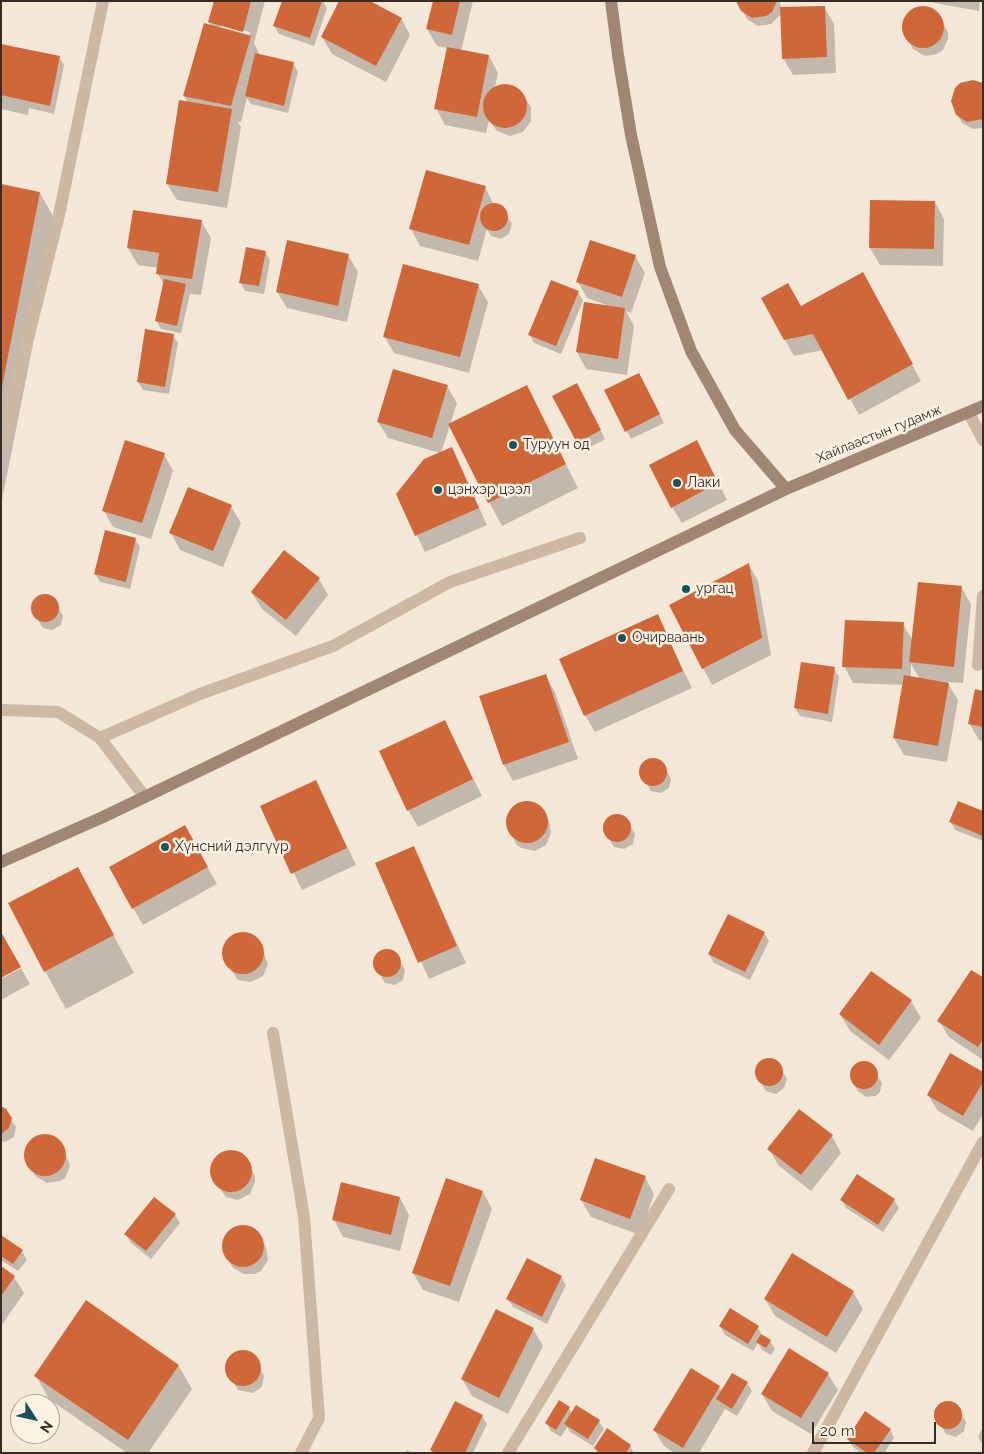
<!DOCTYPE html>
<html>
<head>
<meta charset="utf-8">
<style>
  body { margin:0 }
  #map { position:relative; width:984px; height:1454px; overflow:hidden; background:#f3e8d8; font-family:Raleway,sans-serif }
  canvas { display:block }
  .frame { position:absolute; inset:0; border:2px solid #362c26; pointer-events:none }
  .north { position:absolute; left:10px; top:1394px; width:50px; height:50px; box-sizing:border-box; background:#fbf2e4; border:1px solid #aca398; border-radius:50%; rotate:125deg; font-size:14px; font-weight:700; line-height:20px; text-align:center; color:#362c26 }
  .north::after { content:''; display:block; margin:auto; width:18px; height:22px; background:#18525b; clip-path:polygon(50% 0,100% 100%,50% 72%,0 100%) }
  .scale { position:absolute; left:812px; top:1422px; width:124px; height:22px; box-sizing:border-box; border:2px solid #362c26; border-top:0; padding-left:6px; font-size:15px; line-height:18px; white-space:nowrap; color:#362c26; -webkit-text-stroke:4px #fbf2e4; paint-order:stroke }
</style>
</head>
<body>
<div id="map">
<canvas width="984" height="1454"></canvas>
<div class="frame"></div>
<div class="north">N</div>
<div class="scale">20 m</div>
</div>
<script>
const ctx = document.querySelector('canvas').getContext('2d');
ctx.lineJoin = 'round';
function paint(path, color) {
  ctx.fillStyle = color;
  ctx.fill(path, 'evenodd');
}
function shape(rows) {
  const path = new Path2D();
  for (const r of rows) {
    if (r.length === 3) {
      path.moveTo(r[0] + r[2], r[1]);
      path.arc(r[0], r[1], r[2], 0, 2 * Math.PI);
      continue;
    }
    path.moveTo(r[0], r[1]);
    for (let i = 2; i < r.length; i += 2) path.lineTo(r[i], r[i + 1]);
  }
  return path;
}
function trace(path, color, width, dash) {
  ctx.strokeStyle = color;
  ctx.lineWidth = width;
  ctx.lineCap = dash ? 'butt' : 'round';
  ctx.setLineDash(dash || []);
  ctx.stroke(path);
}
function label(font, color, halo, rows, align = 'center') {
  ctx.font = font + ' Raleway,sans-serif';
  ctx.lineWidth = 5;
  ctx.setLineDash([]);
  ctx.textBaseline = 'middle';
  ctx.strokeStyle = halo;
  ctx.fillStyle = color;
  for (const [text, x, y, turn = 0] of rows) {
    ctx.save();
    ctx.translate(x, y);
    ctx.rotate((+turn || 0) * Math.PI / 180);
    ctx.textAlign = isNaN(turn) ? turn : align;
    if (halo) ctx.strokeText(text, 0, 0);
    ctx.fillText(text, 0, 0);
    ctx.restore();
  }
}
const shadow = shape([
  [215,1,265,1,254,43,260,55,293,63,298,72,288,113,251,104,247,98,241,122,238,122,241,127,227,208,177,200,167,184,188,103,184,96,212,26,209,22],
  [221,24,250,32,249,35,221,27],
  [283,1,323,1,327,8,314,46,279,34,274,26],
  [434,1,473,1,461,51,489,56,498,73,495,87,510,85,516,87,525,98,531,107,531,121,523,132,510,136,497,131,489,120,486,133,445,125,436,108,448,48,437,46,427,29],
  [738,1,780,1,781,9,824,7,834,24,836,73,793,75,783,58,782,13,771,24,758,26,747,19],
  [924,1,980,1,979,11],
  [925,8,936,12,948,32,948,39,943,50,937,54,925,56,913,49,905,34,904,21,912,11],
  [401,18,410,35,386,82,332,54,322,37],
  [1,45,59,57,64,65,54,114,29,108,28,115,1,109],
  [983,85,983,128,973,129,962,123,957,114],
  [1,186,40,193,57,223,1,505],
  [485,187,494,205,501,207,512,224,509,234,501,239,491,236,487,229,478,261,420,246,411,229],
  [871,201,935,202,944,219,943,266,880,265,870,248],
  [134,211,201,221,211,238,201,295,190,294,181,333,161,329,156,320,164,285,158,274,159,268,138,265,128,248],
  [265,252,270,260,264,294,245,291,241,283],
  [348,255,358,272,347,322,287,308,277,292],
  [635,256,645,273,631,313,626,311,634,326,627,375,586,369,577,352,609,306,587,298,578,282],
  [478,285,488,302,469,373,394,353,385,337],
  [872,291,921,381,859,415,823,350,794,356,762,299,801,308],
  [578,292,583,301,561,354,534,343,530,335],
  [173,335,178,343,169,394,143,390,138,382],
  [643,382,664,423,631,439,606,391],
  [447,386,457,403,441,453,452,448,487,525,425,552,397,494,440,453,388,438,378,422],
  [526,387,578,488,502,526,489,502],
  [581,393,605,439,583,451,553,396],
  [164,454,173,471,151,539,113,527,104,511],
  [706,458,727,500,682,523,672,507],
  [231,506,241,523,223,567,180,550,171,533],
  [135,539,140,547,130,589,100,582,95,574],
  [749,565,758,581,771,655,712,685,703,668],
  [319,579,328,595,296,636,262,609,252,593],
  [961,587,971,604,963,683,947,682,958,700,947,762,904,755,894,738,903,685,853,683,844,666,903,624,913,641],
  [911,664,920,679,911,677],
  [42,595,52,598,63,616,61,625,52,630,43,628,32,611,34,601],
  [657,616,692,688,595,732,585,715],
  [834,669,839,677,832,722,800,716,795,708],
  [545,675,555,692,578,759,513,781,504,765],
  [983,692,983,741,979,740,969,723],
  [444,721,482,796,418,827,408,810],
  [651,759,661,761,671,779,669,788,661,793,651,791,641,774,643,764],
  [316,781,356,865,302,890,262,807],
  [528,802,539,807,544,812,549,821,551,833,546,845,535,851,521,848,516,844,507,822,508,816,516,806],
  [983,812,983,841,955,830,951,822],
  [615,815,625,817,635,834,633,844,624,849,614,847,604,830,606,820],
  [194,843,217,884,143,925,133,908],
  [77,868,134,973,66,1009,45,971],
  [434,895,466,963,429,979,395,905],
  [764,933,769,941,750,980,714,963,709,954],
  [245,934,256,939,260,943,268,964,263,976,251,982,238,980,224,960,224,947,232,937],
  [386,951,395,953,405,970,403,980,395,985,385,983,375,965,377,956],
  [21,968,30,984,1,1000,1,979],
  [871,972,911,1001,921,1018,889,1060,850,1031,840,1014],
  [983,979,983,1060,949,1037,939,1021],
  [767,1059,776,1061,787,1079,784,1088,776,1094,766,1091,756,1074,758,1064],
  [862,1063,871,1065,882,1083,880,1092,876,1096,866,1097,858,1091,853,1083,851,1078,853,1068],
  [983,1073,983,1114,973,1131,938,1111,928,1095],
  [1,1109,5,1110,16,1127,14,1137,5,1142,1,1141],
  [47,1135,53,1137,62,1144,70,1166,65,1178,60,1181,47,1183,35,1176,25,1155,27,1149,35,1138],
  [832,1136,841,1153,811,1191,778,1165,769,1149],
  [232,1151,244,1156,255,1176,255,1182,250,1194,238,1200,226,1197,212,1178,212,1165,220,1154],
  [857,1176,894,1200,899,1208,883,1232,846,1208,842,1200],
  [645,1177,654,1194,640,1235,591,1217,581,1200],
  [483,1192,492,1209,459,1302,423,1290,413,1273],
  [154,1198,175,1215,180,1223,151,1259,130,1242,126,1234],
  [400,1198,409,1215,400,1251,343,1237,334,1220],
  [246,1227,258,1233,266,1247,268,1260,261,1271,255,1274,243,1274,232,1267,223,1245,229,1233,234,1229],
  [1,1237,22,1251,27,1260,18,1271,1,1260],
  [793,1255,853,1292,863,1309,836,1353,775,1316,765,1299],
  [1,1268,14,1277,24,1293,1,1326],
  [561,1277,566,1285,547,1324,513,1307,508,1299],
  [720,1326,758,1327,762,1336,770,1341,775,1349,771,1355,762,1350,758,1343,753,1351,725,1335],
  [533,1329,543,1346,508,1414,472,1396,462,1379],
  [245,1352,255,1357,264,1376,262,1387,253,1393,238,1390,227,1372,230,1357],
  [178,1365,192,1389,148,1453,127,1453,49,1399,36,1376],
  [828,1374,838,1390,811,1434,772,1411,762,1394],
  [747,1383,752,1391,737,1416,725,1409,699,1453,674,1453,664,1446,654,1430,719,1387,722,1391],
  [946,1402,956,1405,966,1422,964,1431,956,1437,946,1434,936,1417,938,1408],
  [569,1408,572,1413,599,1421,604,1429,593,1446,570,1432,567,1427,561,1437,551,1431,546,1423],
  [482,1416,487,1424,473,1453,433,1453,432,1450],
  [983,1427,983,1445,978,1437],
  [890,1429,894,1438,884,1453,861,1453,853,1447,848,1439],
  [630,1446,634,1453,598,1453,595,1448],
  [407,1450,413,1453,405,1453]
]);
const building = shape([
  [214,1,251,1,243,32,208,22],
  [282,1,322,1,310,38,273,26],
  [339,1,370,1,402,18,376,66,321,37],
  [433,1,460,1,452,35,426,29],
  [736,1,777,1,772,12,766,16,752,18,741,11],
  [825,6,827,57,782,59,780,7],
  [923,27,21],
  [204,23,251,36,231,106,183,96],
  [1,44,60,56,50,106,1,95],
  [447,47,489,55,477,117,434,109],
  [255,53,294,62,284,106,245,96],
  [973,80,983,83,983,119,967,122,956,115,951,101,955,88,960,83],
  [505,106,22],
  [179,100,232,109,218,192,166,184],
  [426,170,486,186,469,245,409,229],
  [1,184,40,192,2,387,1,387],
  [870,200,935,201,934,249,869,248],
  [494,217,14],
  [133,210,202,220,192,279,156,274,159,253,127,248],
  [287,240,349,254,338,306,276,292],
  [590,240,636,255,622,297,576,282],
  [246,247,266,251,259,286,239,283],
  [403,264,479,284,460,357,383,337],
  [863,272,913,364,848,400,813,334,784,340,761,298,788,283,801,306],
  [164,279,186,284,177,326,155,321],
  [551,280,579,291,556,346,528,335],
  [584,302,625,308,618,359,576,352],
  [145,329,174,334,165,387,137,382],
  [393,369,448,385,432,438,377,422],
  [639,373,660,414,625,432,604,390],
  [577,383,601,430,577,443,552,396],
  [527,385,566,464,488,503,448,424],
  [125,440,165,453,142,523,102,511],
  [697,440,718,483,671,508,649,465],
  [452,447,479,508,415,536,396,494,424,459],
  [188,487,232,505,213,551,169,533],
  [105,530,136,538,126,582,94,574],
  [284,550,320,578,286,620,251,592],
  [749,563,762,638,702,669,669,605],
  [918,582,962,586,954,667,909,662],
  [45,608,14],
  [658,614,683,671,584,716,559,659],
  [845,620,904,622,902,669,842,667],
  [801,662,835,667,828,714,794,708],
  [546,674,569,742,503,765,479,696],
  [904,675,949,683,938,746,893,738],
  [975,689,983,691,983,727,968,724],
  [445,720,473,779,407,811,379,751],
  [653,772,14],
  [316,780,347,848,291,874,260,806],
  [958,801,983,811,983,836,949,822],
  [527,822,21],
  [617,828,14],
  [185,825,208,867,132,909,109,867],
  [414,846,457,946,418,963,375,863],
  [78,867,114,935,44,972,8,903],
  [728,914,765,932,745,972,708,954],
  [1,932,21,967,1,978],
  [243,953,21],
  [387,963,14],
  [971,970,983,977,983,1039,978,1047,937,1021],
  [871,971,912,1000,879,1045,839,1014],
  [950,1053,983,1072,983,1082,963,1116,927,1095],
  [769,1072,14],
  [864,1075,14],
  [1,1106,6,1109,12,1118,9,1128,1,1134],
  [799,1109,833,1135,801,1175,767,1149],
  [45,1155,21],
  [231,1171,21],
  [595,1158,646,1176,630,1219,580,1200],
  [857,1174,895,1199,878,1225,840,1200],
  [446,1178,483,1191,450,1286,412,1273],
  [341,1182,400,1197,391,1235,332,1220],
  [154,1197,176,1214,146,1251,124,1234],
  [243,1246,21],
  [1,1235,23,1250,13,1264,1,1256],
  [792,1253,854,1291,827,1337,764,1299],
  [527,1258,562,1276,542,1317,506,1299],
  [1,1266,15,1276,1,1296],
  [86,1300,179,1365,128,1440,34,1376],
  [730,1308,759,1326,748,1344,719,1326],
  [496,1309,534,1328,499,1398,461,1379],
  [761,1334,771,1340,766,1348,756,1342],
  [789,1348,829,1373,801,1418,761,1394],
  [243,1368,18],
  [691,1368,720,1386,683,1448,653,1430],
  [732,1373,748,1382,732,1409,716,1399],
  [559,1400,570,1407,556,1430,545,1423],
  [455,1401,483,1415,465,1453,435,1453,430,1450],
  [948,1415,14],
  [576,1405,600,1420,588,1439,564,1424],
  [865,1411,891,1429,874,1453,867,1453,847,1439],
  [607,1428,631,1445,626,1453,600,1453,594,1448]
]);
const street = shape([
  [969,413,983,440],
  [1,445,59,215,103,1],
  [978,665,983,596],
  [1,710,58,712,100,738,145,797],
  [100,738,200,694,333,646,450,582,580,538],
  [273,1033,304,1217,319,1418,301,1453],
  [508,1453,669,1189],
  [813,1453,983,1142]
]);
const secondary = shape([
  [611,1,618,55,631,135,660,267,691,351,735,430,786,489],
  [1,862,103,817,786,489,983,406]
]);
const markers = [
  [513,445,5,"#18525b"],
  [677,483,5,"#18525b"],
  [438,490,5,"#18525b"],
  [686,589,5,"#18525b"],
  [622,638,5,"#18525b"],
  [165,847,5,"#18525b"]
];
const streetNames = [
  ["Хайлаастын гудамж",879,434,-22]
];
const poiNames = [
  ["Туруун од",523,445],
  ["Лаки",687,483],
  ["цэнхэр цээл",448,490],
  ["ургац",696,589],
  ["Очирваань",632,638],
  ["Хүнсний дэлгүүр",175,847]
];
paint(shadow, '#0003');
paint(building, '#d06739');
trace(street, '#ccb8a3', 12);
trace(secondary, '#a08774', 12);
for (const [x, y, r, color] of markers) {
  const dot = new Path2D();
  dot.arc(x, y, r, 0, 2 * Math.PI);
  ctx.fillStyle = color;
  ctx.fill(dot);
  trace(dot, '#fbf2e4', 2);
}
label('14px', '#362c26', '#fbf2e4', streetNames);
label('14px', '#362c26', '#fbf2e4', poiNames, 'left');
</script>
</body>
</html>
